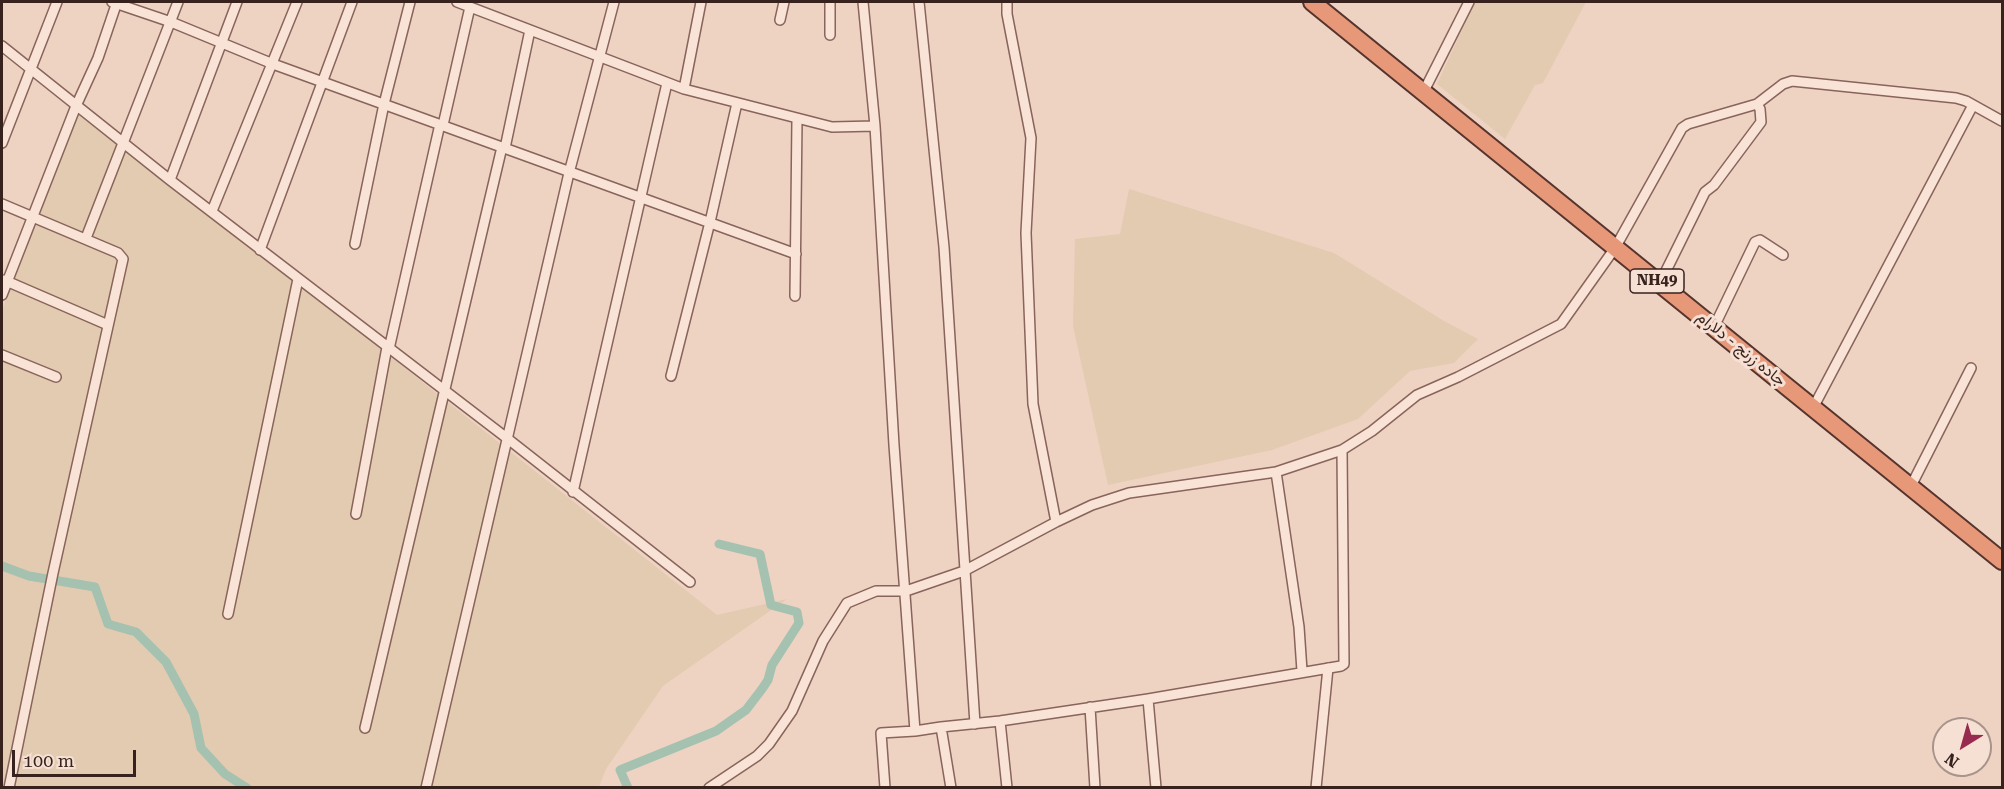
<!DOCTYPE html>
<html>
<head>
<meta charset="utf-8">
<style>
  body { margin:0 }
  #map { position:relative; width:2004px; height:789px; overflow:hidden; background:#eed3c3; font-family:"Roboto Serif",serif }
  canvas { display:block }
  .frame { position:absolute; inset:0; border:3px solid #38221e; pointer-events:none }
  .north { position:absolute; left:1932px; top:717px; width:60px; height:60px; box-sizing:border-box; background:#f5e0d3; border:2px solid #a9948b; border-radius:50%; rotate:217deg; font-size:16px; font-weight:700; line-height:24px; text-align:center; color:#38221e }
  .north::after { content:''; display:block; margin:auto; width:21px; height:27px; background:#972a4e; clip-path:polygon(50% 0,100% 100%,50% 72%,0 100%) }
  .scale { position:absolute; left:12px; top:750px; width:124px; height:27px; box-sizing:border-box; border:3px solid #38221e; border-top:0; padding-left:8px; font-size:18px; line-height:21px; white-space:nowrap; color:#38221e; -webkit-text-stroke:4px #f5e0d3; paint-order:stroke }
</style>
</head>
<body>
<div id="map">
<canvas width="2004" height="789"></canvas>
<div class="frame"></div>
<div class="north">N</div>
<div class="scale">100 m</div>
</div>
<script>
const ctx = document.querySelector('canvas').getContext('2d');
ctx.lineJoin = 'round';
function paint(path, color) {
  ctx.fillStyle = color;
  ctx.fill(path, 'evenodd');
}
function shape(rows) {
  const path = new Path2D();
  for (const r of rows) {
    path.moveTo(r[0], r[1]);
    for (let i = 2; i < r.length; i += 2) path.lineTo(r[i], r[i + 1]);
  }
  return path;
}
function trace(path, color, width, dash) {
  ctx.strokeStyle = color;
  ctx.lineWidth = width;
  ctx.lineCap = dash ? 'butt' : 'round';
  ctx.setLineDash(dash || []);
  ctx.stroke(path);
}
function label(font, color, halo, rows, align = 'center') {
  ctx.font = font + ' "Roboto Serif",Vazirmatn,serif';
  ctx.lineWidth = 6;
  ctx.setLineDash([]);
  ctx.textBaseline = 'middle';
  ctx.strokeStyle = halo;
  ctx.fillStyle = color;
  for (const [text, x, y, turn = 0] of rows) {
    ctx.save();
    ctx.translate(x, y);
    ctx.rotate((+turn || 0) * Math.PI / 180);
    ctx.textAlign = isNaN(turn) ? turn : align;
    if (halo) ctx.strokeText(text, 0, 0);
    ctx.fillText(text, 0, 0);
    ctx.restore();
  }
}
const farmland = shape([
  [1475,2,1586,2,1543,83,1535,85,1505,139,1437,84],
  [77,109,717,615,787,599,663,686,606,769,599,787,2,787,2,310],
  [1129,189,1334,253,1444,321,1478,339,1454,363,1410,371,1358,419,1272,450,1108,485,1073,326,1075,239,1120,234]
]);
const canal = shape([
  [2,566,29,576,95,587,108,624,136,632,166,662,194,714,201,748,225,774,247,788],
  [628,788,620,770,716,731,746,710,762,689,768,680,772,665,799,623,797,612,771,605,760,554,719,544]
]);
const minor = shape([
  [112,2,171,22,273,64,796,254],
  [457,2,684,89,832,127,875,126],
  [863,2,875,126,894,445,915,731,941,727,951,788],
  [919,2,944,247,975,724],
  [1007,2,1007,14,1031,138,1026,233,1033,404,1056,522],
  [780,20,784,2],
  [830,35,830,2],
  [2,46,170,180,508,439,690,582],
  [684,89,701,2],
  [1424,91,1469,2],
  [443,125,470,7],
  [2,143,57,2],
  [505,148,530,30],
  [170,180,237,2],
  [2,204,118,253,123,259,53,573,9,788],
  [212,211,297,2],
  [86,238,178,2],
  [355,244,384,104,410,2],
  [260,250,352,2],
  [4,280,108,325],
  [1660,283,1705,192,1714,185,1761,122,1760,109,1757,104],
  [2,295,76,106,98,58,117,2],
  [795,296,797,119],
  [1714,327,1755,242,1760,240,1783,255],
  [389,349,440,124],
  [2,355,56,377],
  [671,376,710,222,737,103],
  [1813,408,1973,105],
  [1276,472,1299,627,1302,671],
  [1910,488,1971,368],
  [573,492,667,83],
  [356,514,387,347],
  [228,614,298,279],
  [1148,699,1156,788],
  [1090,707,1095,788],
  [1000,721,1007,788],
  [941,727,1000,721,1148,699,1341,666,1344,664,1342,450],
  [365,728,502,147],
  [426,788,569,173,614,2],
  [709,788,757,756,769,744,792,711,823,641,847,603,876,591,906,591,964,571,1056,522,1092,505,1129,493,1276,472,1342,450,1372,431,1417,395,1458,377,1561,324,1615,248,1682,128,1688,124,1757,104,1783,84,1792,81,1956,98,1966,101,2002,121],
  [885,788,881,733,915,731],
  [1316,788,1328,668]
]);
const trunk = shape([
  [1312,2,2002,561]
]);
const shields = [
  [1657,281,54]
];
const shieldNames = [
  ["NH49",1657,281]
];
const streetNames = [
  ["جاده زرنج - دلارام",1741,349,39]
];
paint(farmland, '#e3cbb1');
trace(canal, '#a5c1b0', 9);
trace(minor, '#88645a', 12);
trace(trunk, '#56342e', 20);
trace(minor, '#f9e3d6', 9);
trace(trunk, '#e79878', 16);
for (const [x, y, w] of shields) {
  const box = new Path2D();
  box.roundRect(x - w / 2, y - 12, w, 24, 4.5);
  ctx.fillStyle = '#f5e0d3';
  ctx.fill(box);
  trace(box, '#38221e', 1.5);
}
label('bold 15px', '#38221e', null, shieldNames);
label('16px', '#38221e', '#f5e0d3', streetNames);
</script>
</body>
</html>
